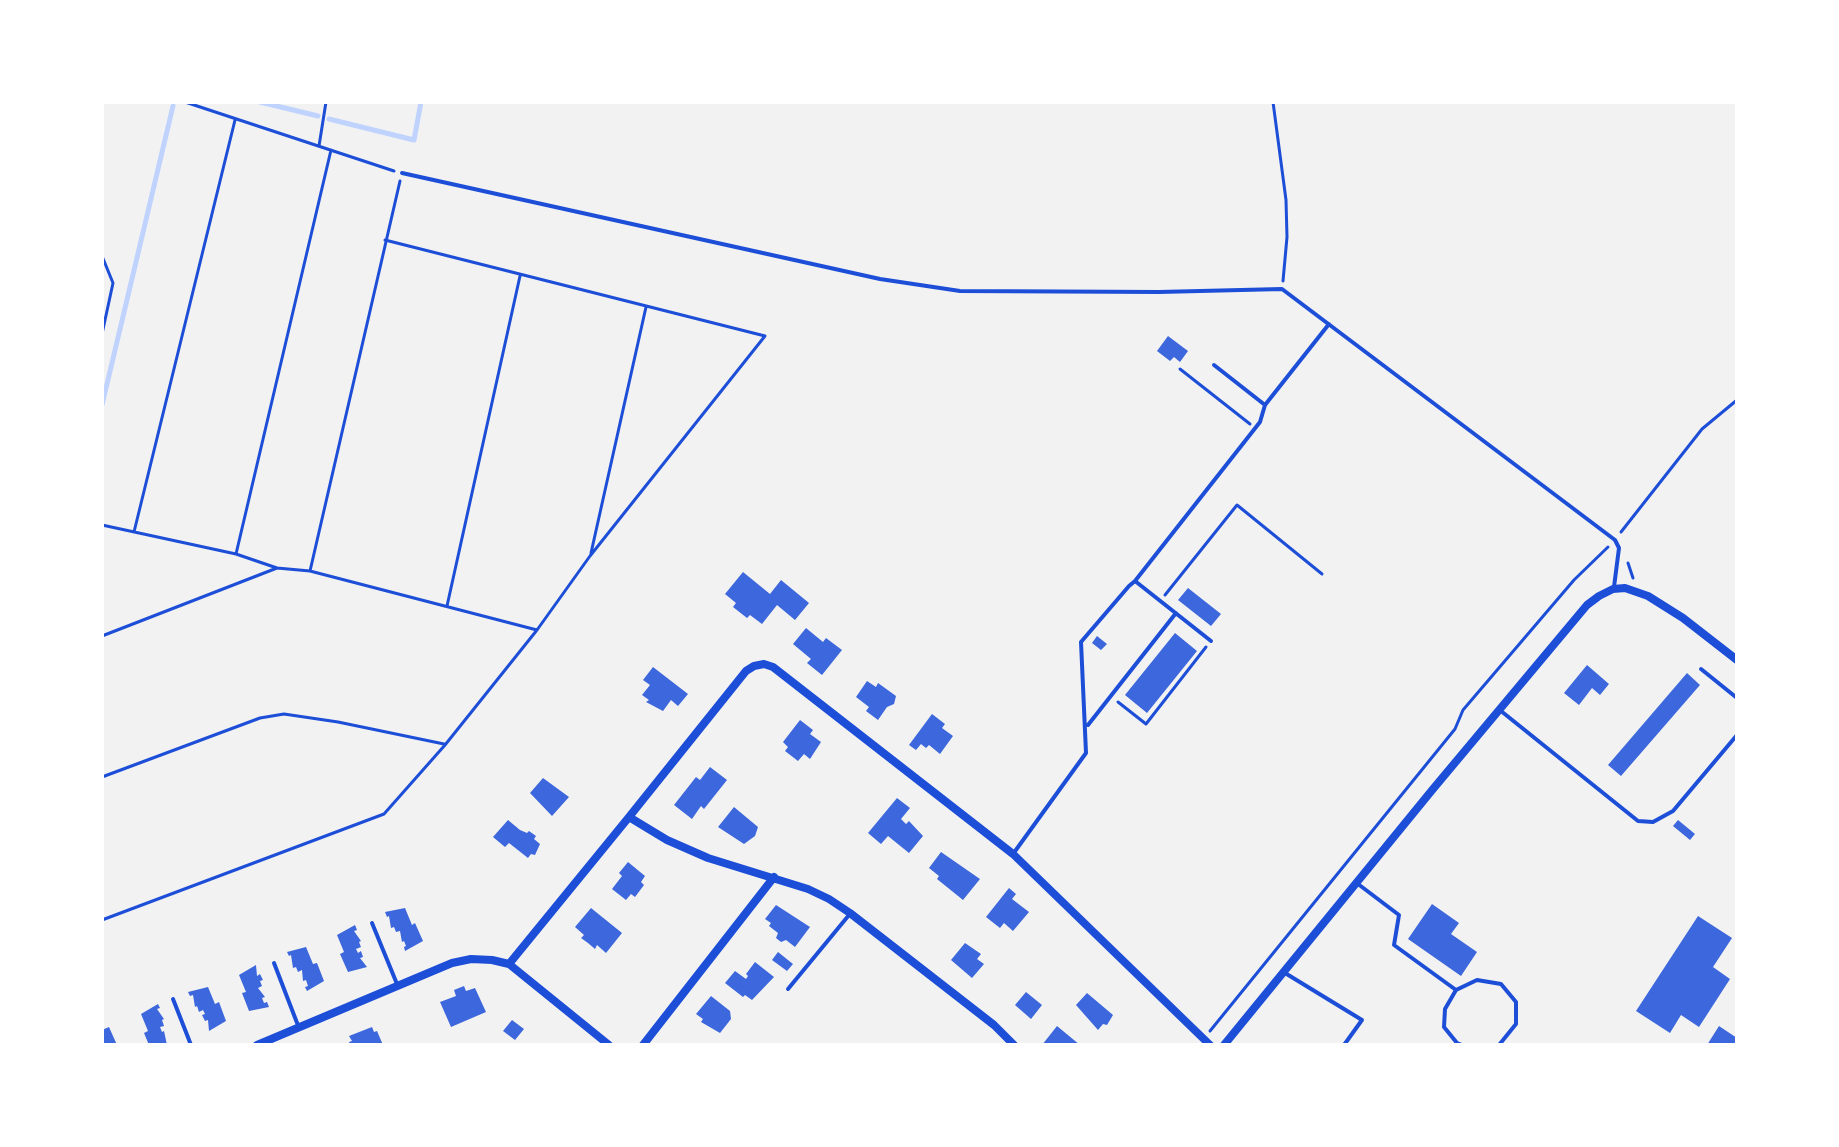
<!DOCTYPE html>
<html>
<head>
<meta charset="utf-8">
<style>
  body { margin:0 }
  #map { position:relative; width:1839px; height:1147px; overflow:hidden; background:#f2f2f2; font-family:Rubik,sans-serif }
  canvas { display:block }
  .frame { position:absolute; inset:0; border:104px solid #fff; pointer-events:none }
</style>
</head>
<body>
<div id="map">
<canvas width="1839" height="1147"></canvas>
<div class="frame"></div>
</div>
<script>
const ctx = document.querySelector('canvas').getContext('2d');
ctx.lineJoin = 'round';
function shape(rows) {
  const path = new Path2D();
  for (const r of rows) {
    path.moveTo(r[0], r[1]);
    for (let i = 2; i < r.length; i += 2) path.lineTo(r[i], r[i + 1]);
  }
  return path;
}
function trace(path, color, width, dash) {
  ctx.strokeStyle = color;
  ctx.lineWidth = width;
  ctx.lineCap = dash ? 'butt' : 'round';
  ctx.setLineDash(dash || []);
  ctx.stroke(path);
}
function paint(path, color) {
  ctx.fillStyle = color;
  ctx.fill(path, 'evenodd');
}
const stream = shape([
  [260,102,318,116],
  [329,119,414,140,421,102],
  [102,405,173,106]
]);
const building = shape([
  [1168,336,1188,351,1180,362,1174,357,1170,361,1157,351],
  [743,572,770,594,781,580,809,603,795,620,777,605,762,624,750,615,747,618,733,607,736,603,725,594],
  [1188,588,1221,614,1211,626,1178,600],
  [806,628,823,642,826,638,842,650,822,675,807,663,811,659,793,644],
  [1175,633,1197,651,1147,713,1125,695],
  [1097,636,1107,644,1101,650,1092,643],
  [1587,665,1609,684,1600,695,1592,688,1579,705,1564,693],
  [653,667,688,694,678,706,671,700,663,711,646,702,649,700,642,695,650,685,643,680],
  [1687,673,1700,685,1621,776,1608,765],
  [867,681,876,687,878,683,896,696,894,704,887,707,878,720,866,711,869,707,856,697],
  [932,714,945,724,942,728,953,736,940,754,929,745,926,748,921,744,916,750,909,745],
  [800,720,813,730,810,734,821,742,810,759,804,754,798,761,785,751,788,747,783,742],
  [710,767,727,780,704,809,701,806,692,819,674,805,696,777,700,780],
  [543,778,569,797,552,816,530,793],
  [897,798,910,808,901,819,906,824,909,821,923,836,909,853,888,836,881,844,868,833],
  [734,807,758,827,755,836,744,844,718,827],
  [508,820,520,830,527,833,529,831,536,836,534,839,540,844,535,855,531,854,528,858,509,843,505,847,493,837],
  [1678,820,1695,834,1690,840,1673,826],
  [941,852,980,879,963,900,937,879,939,876,929,868],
  [628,862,645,876,641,882,644,885,635,897,631,894,626,900,612,889,622,876,619,873],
  [1009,888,1016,894,1012,899,1029,912,1013,931,1004,923,1000,928,986,917],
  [1432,904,1459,923,1451,934,1477,952,1461,976,1408,939],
  [776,905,810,927,795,947,786,940,781,942,776,938,778,933,769,926,771,923,765,919],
  [405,908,412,925,415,923,423,941,405,951,404,947,406,946,404,941,402,942,400,931,396,932,394,927,391,928,389,916,387,917,385,912],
  [591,908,622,933,606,953,597,945,595,949,588,943,581,938,584,935,575,927],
  [1698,916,1732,938,1713,967,1730,979,1699,1027,1681,1015,1670,1033,1636,1011],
  [355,925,357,930,354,931,361,941,359,942,361,947,356,949,358,953,361,951,363,957,360,958,367,967,348,972,340,954,344,952,337,935],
  [965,943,981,954,977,959,984,964,972,978,951,960],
  [306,947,313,964,317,963,324,981,307,991,305,987,308,986,306,980,303,981,302,970,298,972,296,967,293,968,291,955,289,956,287,952],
  [778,952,793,964,787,971,772,960],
  [755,962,774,977,752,1000,745,995,743,997,725,983,735,971,746,979,748,976,746,974],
  [256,965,257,976,260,974,263,980,260,981,262,986,258,988,265,997,262,998,264,1003,267,1002,269,1007,249,1011,242,993,246,992,239,975],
  [464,986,466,991,475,988,486,1012,451,1027,440,1002,456,996,454,990],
  [208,987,215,1004,219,1002,226,1021,209,1031,208,1020,205,1021,202,1015,205,1014,203,1010,199,1012,197,1006,195,1007,193,995,190,996,188,992],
  [1026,992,1042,1005,1031,1019,1015,1005],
  [1087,993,1113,1015,1107,1025,1103,1024,1098,1030,1076,1005],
  [711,996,730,1011,731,1019,720,1033,701,1022,703,1019,696,1014],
  [158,1004,160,1008,157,1009,164,1019,162,1020,164,1026,160,1027,162,1032,164,1031,167,1045,149,1045,144,1033,148,1031,141,1014],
  [512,1020,524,1029,515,1040,503,1031],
  [1057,1026,1080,1045,1042,1045],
  [1719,1026,1737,1038,1737,1045,1707,1045],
  [109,1027,117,1045,102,1045,102,1030],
  [372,1027,374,1032,377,1031,383,1045,350,1045,349,1042,352,1041,349,1036]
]);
const path = shape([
  [185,102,394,171],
  [1273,102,1286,200,1287,237,1283,281],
  [319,146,326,102],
  [102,256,113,283,102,334],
  [1180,369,1250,424],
  [102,525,236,554,277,568],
  [134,532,235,120],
  [1621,532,1702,429,1737,400],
  [591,553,646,307],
  [236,554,331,150],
  [1628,563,1633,578],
  [310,571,400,181],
  [1165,595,1237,505,1322,574],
  [447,606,520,276],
  [102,636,277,568,310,571,537,630],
  [1118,702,1146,724,1206,647],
  [102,777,260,718,284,714,338,722,444,744],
  [102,920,384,814,445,745,537,630,590,556,765,336,385,240],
  [1210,1031,1455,729,1463,710,1574,580,1608,547]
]);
const service = shape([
  [402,173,880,279,960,291,1159,292,1282,289,1615,540,1619,548,1614,587],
  [1265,405,1329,324],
  [1135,581,1260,422,1265,405,1214,365],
  [1701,669,1737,698],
  [1501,711,1638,821,1653,822,1673,811,1737,735],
  [1088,725,1176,613],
  [1013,854,1086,753,1081,642,1129,586,1135,581,1211,641],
  [1358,884,1399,915,1394,945,1456,990],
  [372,923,397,984],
  [274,963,299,1028],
  [1285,973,1362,1020,1344,1045],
  [788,989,849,915],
  [173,999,191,1045],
  [1462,1045,1457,1043,1444,1027,1445,1009,1456,990,1477,980,1501,984,1516,1002,1516,1024,1499,1045]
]);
const minor = shape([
  [629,817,746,671,754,666,764,664,773,667,1013,854,1210,1045],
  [509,964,629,817,667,840,708,858,808,889,829,899,850,913,994,1025,1014,1045],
  [257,1045,452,963,471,959,492,960,509,964,609,1045],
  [643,1045,774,877],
  [1224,1045,1433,789,1587,605,1599,596,1613,589,1625,588,1648,596,1683,618,1737,660]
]);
trace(stream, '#bfd3fe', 5);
paint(building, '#3d67dc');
trace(path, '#1d4ed8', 3);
trace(service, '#1d4ed8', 4);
trace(minor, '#1d4ed8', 8);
</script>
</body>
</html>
